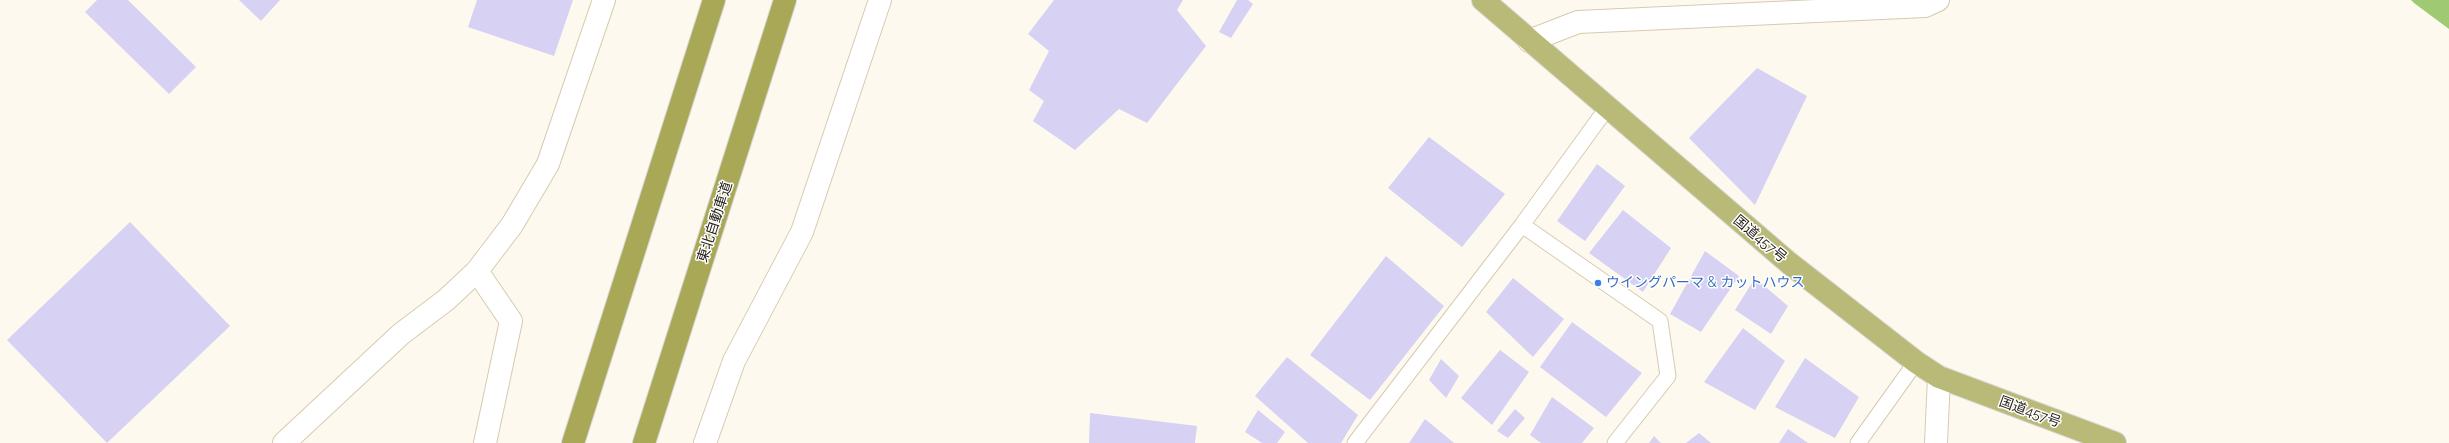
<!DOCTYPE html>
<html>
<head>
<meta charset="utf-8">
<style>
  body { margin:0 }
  canvas { display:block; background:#fef9ee }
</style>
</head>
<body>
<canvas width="2449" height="443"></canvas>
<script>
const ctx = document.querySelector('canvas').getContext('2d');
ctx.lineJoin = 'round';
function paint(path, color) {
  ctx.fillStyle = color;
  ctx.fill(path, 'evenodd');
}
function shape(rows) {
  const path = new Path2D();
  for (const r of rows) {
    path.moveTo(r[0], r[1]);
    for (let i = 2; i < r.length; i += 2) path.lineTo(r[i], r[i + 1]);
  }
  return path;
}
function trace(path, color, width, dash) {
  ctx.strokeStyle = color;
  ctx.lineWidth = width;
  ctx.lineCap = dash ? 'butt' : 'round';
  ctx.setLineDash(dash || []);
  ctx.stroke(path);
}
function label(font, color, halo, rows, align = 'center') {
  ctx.font = font + ' Raleway,"Noto Sans JP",sans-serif';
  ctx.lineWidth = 3;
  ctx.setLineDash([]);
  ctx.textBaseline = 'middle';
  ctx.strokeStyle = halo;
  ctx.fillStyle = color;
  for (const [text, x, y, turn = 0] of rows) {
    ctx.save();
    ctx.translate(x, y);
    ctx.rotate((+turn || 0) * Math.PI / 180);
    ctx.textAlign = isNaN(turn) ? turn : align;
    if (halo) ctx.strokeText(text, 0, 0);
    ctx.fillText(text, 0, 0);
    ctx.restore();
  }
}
const forest = shape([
  [2411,0,2449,0,2449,29,2414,3]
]);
const building = shape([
  [97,0,128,0,196,67,169,94,85,12],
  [239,0,280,0,261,21],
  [477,0,573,0,554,56,468,27],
  [1054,0,1183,0,1177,10,1206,46,1147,123,1119,109,1075,150,1033,121,1044,101,1029,90,1049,51,1028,34],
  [1237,0,1248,0,1253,4,1231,38,1219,32],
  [1757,68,1807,96,1755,205,1689,138],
  [1429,137,1505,194,1462,247,1388,188],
  [1597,164,1625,186,1585,241,1557,221],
  [1623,210,1671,248,1643,292,1589,253],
  [130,222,230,326,107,443,7,340],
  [1705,251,1739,276,1701,332,1670,314],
  [1386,256,1444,306,1370,400,1310,355],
  [1513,278,1564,319,1533,357,1486,312],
  [1755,278,1788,306,1771,334,1735,310],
  [1572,322,1642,373,1606,417,1540,367],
  [1743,328,1785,361,1755,410,1704,382],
  [1500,350,1529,372,1492,425,1461,398],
  [1287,357,1358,415,1341,443,1308,443,1255,396],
  [1805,358,1859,397,1835,438,1775,407],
  [1441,359,1459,376,1446,398,1429,380],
  [1552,397,1594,428,1582,443,1541,443,1530,435],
  [1515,409,1525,418,1508,438,1497,431],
  [1258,410,1285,432,1277,443,1262,443,1245,432],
  [1090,413,1197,426,1195,443,1089,443],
  [1425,419,1454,443,1409,443],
  [1788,429,1808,443,1779,443],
  [1699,433,1711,443,1686,443],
  [1654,436,1661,443,1649,443]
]);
const service = shape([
  [1522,225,1660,321,1668,376,1615,443],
  [1355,443,1522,225,1607,108],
  [1858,443,1916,362]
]);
const minor = shape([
  [1529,41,1578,22,1925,6,1938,0],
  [477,271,511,321,485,443],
  [284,443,401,334,446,300,477,271,512,225,548,164,604,0],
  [705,443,734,361,802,232,880,0],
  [1936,443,1939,377]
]);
const trunk = shape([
  [1483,0,1789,263,1916,362,1939,377,2115,443]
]);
const motorway = shape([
  [573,443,714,0],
  [644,443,785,0]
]);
const markers = [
  [1598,283,4,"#3f7fe0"]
];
const streetNames = [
  ["東北自動車道",715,222,-72],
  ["国道457号",1760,239,40],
  ["国道457号",2030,412,20]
];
const shopNames = [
  ["ウイングパーマ & カットハウス",1606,283]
];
paint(forest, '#9fc972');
paint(building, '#d7d1f4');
trace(service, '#d6cbb0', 17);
trace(minor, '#d6cbb0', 24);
trace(trunk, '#d7d7d5', 24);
trace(motorway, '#d7d7d5', 24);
trace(service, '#fff', 15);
trace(minor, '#fff', 22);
trace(trunk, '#baba78', 22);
trace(motorway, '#a9a857', 22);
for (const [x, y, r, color] of markers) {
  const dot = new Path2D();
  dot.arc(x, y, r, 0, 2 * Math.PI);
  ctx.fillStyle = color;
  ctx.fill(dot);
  trace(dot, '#fff', 1.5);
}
label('14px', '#231f15', '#fff', streetNames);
label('14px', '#366cbe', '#fff', shopNames, 'left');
</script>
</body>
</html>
